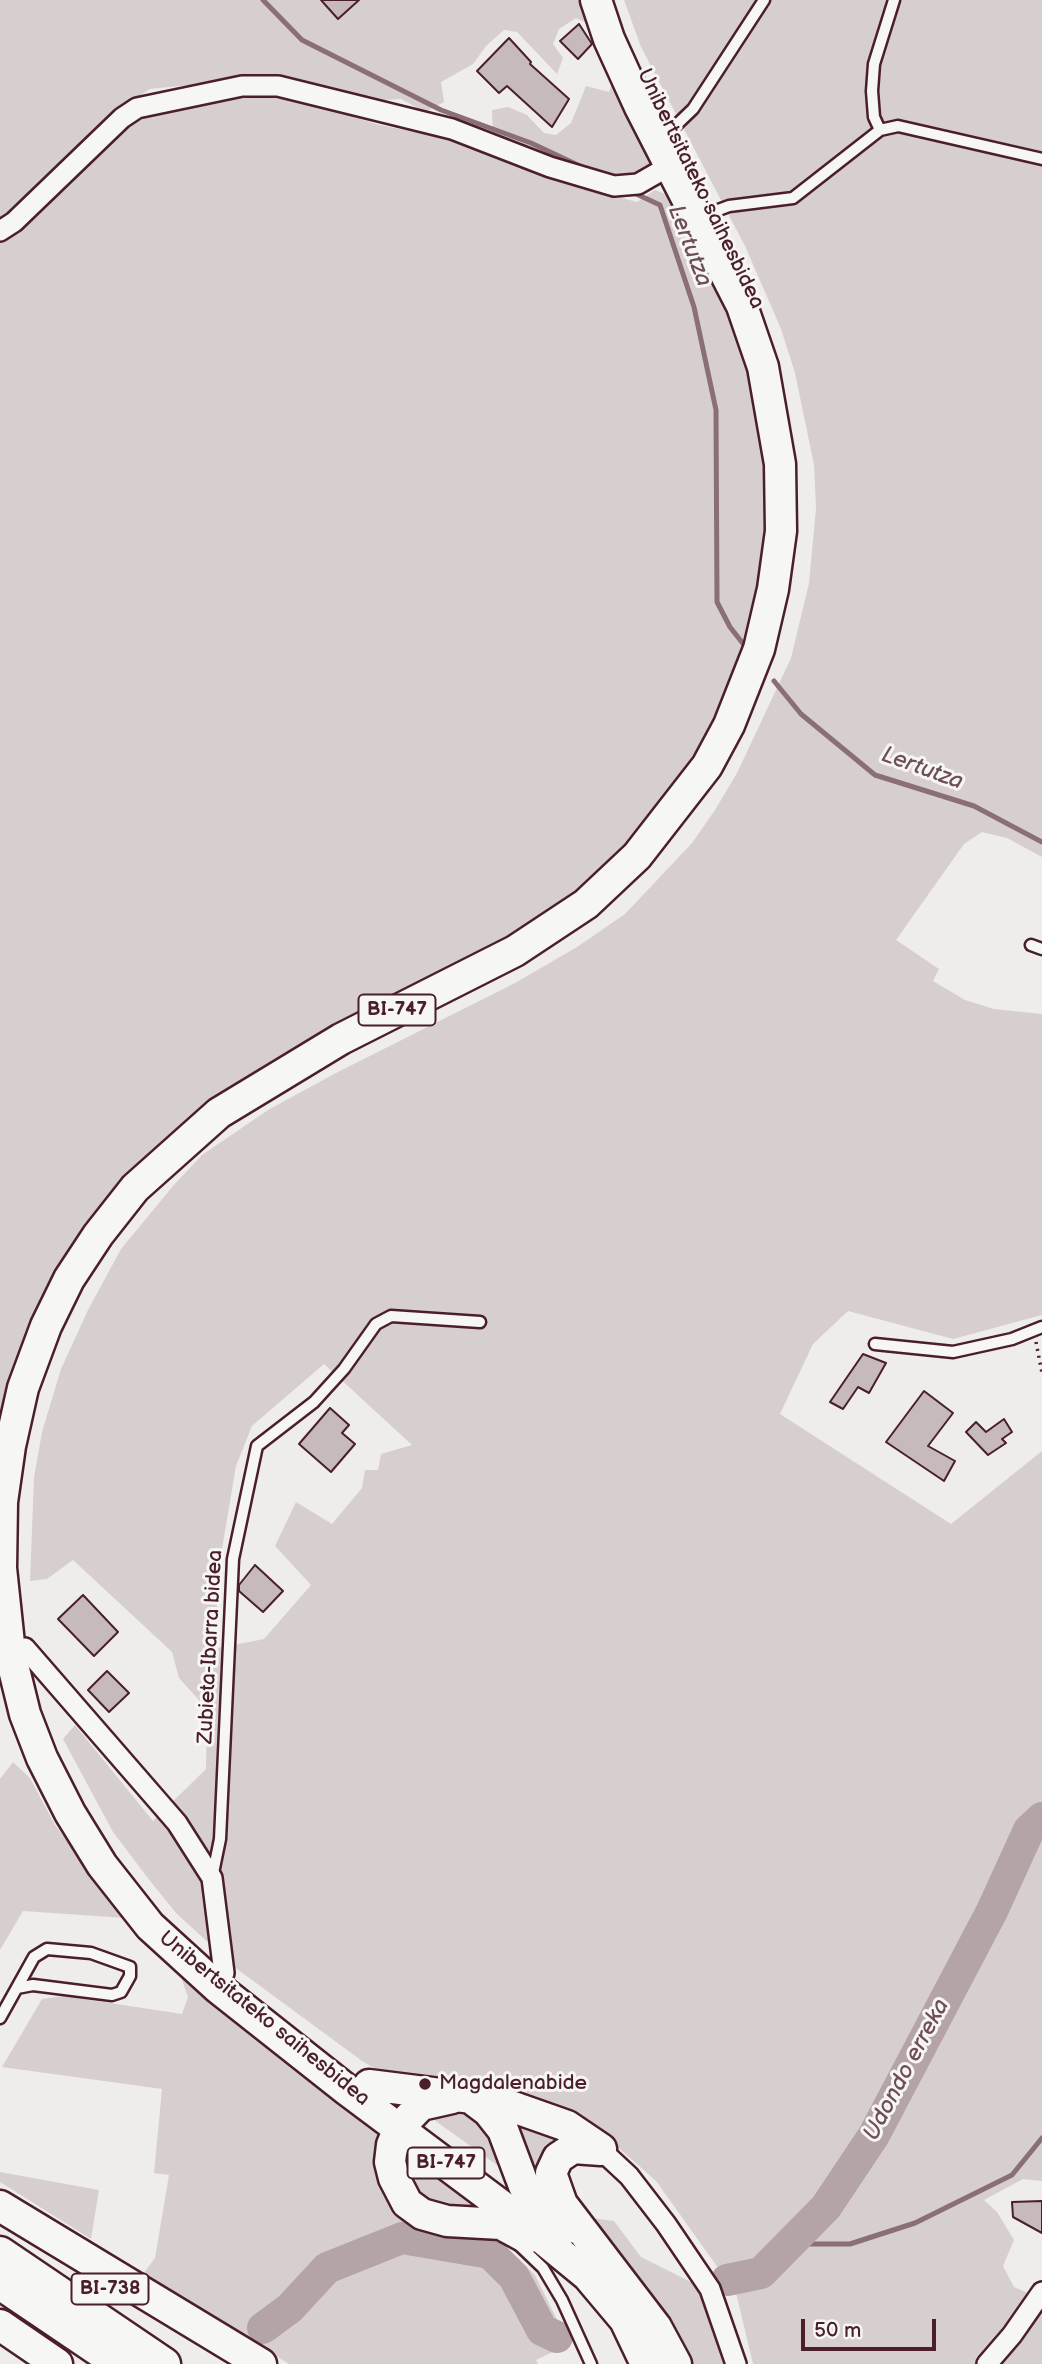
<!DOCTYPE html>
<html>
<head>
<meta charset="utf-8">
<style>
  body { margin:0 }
  #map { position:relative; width:1042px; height:2364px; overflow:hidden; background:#efedea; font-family:"Balsamiq Sans",sans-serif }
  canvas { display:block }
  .scale { position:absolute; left:801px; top:2319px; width:135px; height:32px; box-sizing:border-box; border:4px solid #4a1f2b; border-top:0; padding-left:9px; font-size:21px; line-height:24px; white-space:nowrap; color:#4a1f2b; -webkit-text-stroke:5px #f6f6f2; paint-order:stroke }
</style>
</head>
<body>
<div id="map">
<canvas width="1042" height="2364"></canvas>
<div class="scale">50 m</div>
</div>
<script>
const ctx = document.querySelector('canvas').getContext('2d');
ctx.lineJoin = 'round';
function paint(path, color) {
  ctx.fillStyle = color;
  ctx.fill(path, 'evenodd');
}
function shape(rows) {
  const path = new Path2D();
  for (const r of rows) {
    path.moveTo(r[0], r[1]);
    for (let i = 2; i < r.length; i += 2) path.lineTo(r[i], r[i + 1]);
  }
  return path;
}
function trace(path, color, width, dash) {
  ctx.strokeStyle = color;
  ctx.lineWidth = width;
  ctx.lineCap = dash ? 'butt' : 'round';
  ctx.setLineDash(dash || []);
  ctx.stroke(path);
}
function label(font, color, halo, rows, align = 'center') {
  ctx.font = font + ' "Balsamiq Sans",sans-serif';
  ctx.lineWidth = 6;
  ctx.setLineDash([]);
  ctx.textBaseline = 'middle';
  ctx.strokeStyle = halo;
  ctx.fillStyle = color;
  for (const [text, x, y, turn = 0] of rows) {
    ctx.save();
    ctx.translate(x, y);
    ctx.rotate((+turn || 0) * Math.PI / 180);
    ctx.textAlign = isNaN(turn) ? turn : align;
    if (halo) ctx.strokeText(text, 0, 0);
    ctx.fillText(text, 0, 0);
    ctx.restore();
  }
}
const green = shape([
  [0,0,586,0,589,24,576,18,559,29,553,44,563,58,557,74,517,32,504,30,486,46,473,64,441,82,444,102,425,112,401,99,370,101,292,77,263,75,249,79,237,75,228,81,150,89,119,109,0,220],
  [624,0,1042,0,1042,857,1007,838,982,832,964,844,896,940,939,969,933,981,965,1000,994,1009,1042,1014,1042,1315,953,1339,848,1311,813,1344,780,1414,951,1524,1042,1451,1042,2181,1023,2179,984,2200,997,2212,1014,2240,1003,2266,1014,2287,1042,2299,1042,2364,753,2364,736,2293,656,2181,621,2150,588,2125,383,2073,362,2061,237,1969,176,1913,147,1877,113,1832,63,1739,75,1725,153,1821,206,1769,207,1709,179,1678,172,1652,73,1560,47,1579,30,1581,34,1477,42,1432,61,1369,88,1310,121,1249,173,1186,202,1155,268,1110,334,1074,515,983,577,947,625,914,692,843,715,810,737,773,791,658,809,583,816,508,814,465,795,373,781,329,745,246,641,47],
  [324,1364,412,1445,381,1454,378,1470,365,1470,362,1488,332,1524,296,1502,275,1546,311,1585,264,1639,213,1649,222,1549,236,1466,252,1426],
  [615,74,659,160,639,173,619,175,531,153,493,136,492,110,508,107,527,115,544,133,556,135,571,123,586,86,609,92],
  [282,94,376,124,443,138,591,190,637,202,655,190,671,196,672,211,682,217,722,295,751,373,766,442,769,517,753,635,703,754,632,847,573,895,528,926,424,982,342,1019,263,1068,229,1091,130,1180,0,1446,0,241,127,123,142,114,219,95],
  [13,1762,30,1778,55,1825,125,1918,23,1911,0,1950,0,1779],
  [179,1972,384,2133,384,2173,470,2235,493,2242,518,2258,535,2275,569,2344,536,2360,538,2364,289,2364,143,2274,155,2258,169,2175,154,2173,162,2089,2,2067,42,1999,64,1996,182,2014,188,1997],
  [437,2108,484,2114,515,2178,423,2112],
  [508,2121,565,2137,546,2148,528,2175],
  [403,2140,507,2218,415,2201,400,2153],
  [0,2172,99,2190,91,2239,0,2182],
  [592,2218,614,2221,641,2257,695,2284,715,2325,726,2364,693,2364,677,2332,653,2299,595,2232]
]);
const stream = shape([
  [263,0,302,40,441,110,531,143,582,167],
  [632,192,660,205,694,307,716,410,717,602,730,627,748,650],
  [774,681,801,714,875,775,974,806,1042,842],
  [790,2244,850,2244,915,2223,1012,2175,1042,2138]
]);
const river = shape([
  [727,2280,761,2273,826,2207,874,2135,992,1911,1029,1830,1042,1818],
  [263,2328,290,2308,327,2268,402,2238,490,2253,514,2277,542,2330,557,2337]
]);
const building = shape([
  [321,0,359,0,338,19,321,0],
  [579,24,592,44,578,59,560,41,579,24],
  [509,38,531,62,530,64,569,99,552,127,507,86,499,93,477,71,509,38],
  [863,1354,886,1363,869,1393,858,1387,843,1409,830,1402,863,1354],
  [924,1391,953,1413,928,1446,955,1461,944,1481,886,1442,924,1391],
  [330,1408,349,1425,342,1433,355,1444,331,1472,299,1444,330,1408],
  [1004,1419,1012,1432,1002,1439,1006,1443,988,1455,966,1432,976,1422,986,1432,1004,1419],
  [255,1565,283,1591,263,1612,239,1591,239,1585,255,1565],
  [83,1595,118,1632,94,1656,58,1619,83,1595],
  [107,1671,129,1693,109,1712,88,1690,107,1671],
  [1042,2201,1042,2233,1013,2217,1012,2202,1042,2201]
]);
const path = shape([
  [1036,1342,1042,1373]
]);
const service = shape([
  [880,130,874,117,872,91,874,64,894,0],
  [670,131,693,109,764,0],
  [713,212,729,206,793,198,880,130,898,126,1042,159],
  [1031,945,1042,949],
  [875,1344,953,1352,1012,1339,1042,1327],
  [212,1878,220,1839,233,1559,257,1446,314,1402,344,1369,376,1324,391,1316,480,1322],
  [0,2018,34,1957,47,1949,91,1953,130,1967,130,1976,121,1992,112,1995,33,1985,17,1988],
  [519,2245,543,2268,562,2300,591,2364]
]);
const minor = shape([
  [0,231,14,222,122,118,137,108,242,86,278,86,452,129,550,167,614,186,638,184,671,165],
  [25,1648,177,1823,212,1878,224,1973],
  [601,2150,629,2176,666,2224,710,2289,736,2364],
  [987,2364,1012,2335,1042,2292]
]);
const primary = shape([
  [596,0,609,39,640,107,742,306,763,367,780,464,781,531,773,589,759,649,729,725,707,766,637,856,586,904,515,951,341,1039,219,1113,135,1188,98,1235,69,1279,46,1326,23,1388,10,1446,2,1502,1,1568,10,1653,25,1714,42,1758,70,1813,102,1865,150,1926,218,1988,347,2090,510,2212,588,2276,625,2320,646,2364],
  [369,2085,496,2101,567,2126,601,2149],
  [452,2098,421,2105,399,2128,392,2145,390,2162,394,2178,407,2203,422,2214,447,2221,501,2224,527,2238],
  [472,2099,488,2111,503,2130,524,2186,568,2228],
  [601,2150,573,2148,558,2158,551,2173,562,2204,656,2327,676,2364],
  [0,2206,261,2364],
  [619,2289,656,2327],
  [0,2325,57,2364]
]);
const trunk = shape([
  [0,2253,164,2364],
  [0,2283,120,2364]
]);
const markers = [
  [425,2084,7,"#4a1f2b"]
];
const shields = [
  [397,1010,77],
  [446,2163,77],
  [110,2289,77]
];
const shieldNames = [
  ["BI-747",397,1010],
  ["BI-747",446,2163],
  ["BI-738",110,2289]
];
const streetNames = [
  ["Unibertsitateko saihesbidea",700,189,64],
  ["Zubieta-Ibarra bidea",211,1647,-87],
  ["Unibertsitateko saihesbidea",264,2019,39]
];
const poiNames = [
  ["Magdalenabide",439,2084]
];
const waterNames = [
  ["Lertutza",689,246,69],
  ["Lertutza",922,769,20],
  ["Udondo erreka",907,2070,-62]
];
paint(green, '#d7cfce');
trace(stream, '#8a6f74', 5);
trace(river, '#b4a4a5', 32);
paint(building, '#c6babb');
trace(building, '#4a1f2b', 2);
trace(service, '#4a1f2b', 15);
trace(minor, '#4a1f2b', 24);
trace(primary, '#4a1f2b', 35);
trace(trunk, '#4a1f2b', 37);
trace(path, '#4a1f2b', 3.5, [2, 5]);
trace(service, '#f6f6f2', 10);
trace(minor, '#f6f6f2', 19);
trace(primary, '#f6f6f2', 30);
trace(trunk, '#f6f6f2', 32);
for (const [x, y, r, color] of markers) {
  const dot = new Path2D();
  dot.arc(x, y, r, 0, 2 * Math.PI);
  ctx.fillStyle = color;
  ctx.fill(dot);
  trace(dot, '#f6f6f2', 2.5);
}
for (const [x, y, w] of shields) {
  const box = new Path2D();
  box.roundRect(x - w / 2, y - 15.5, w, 31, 5);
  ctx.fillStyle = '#f6f6f2';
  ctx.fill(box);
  trace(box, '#4a1f2b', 2);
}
label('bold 19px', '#4a1f2b', null, shieldNames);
label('21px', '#4a1f2b', '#f6f6f2', streetNames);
label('21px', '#4a1f2b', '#f6f6f2', poiNames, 'left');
label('italic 23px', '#6f4e56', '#f6f6f2', waterNames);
</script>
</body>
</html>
